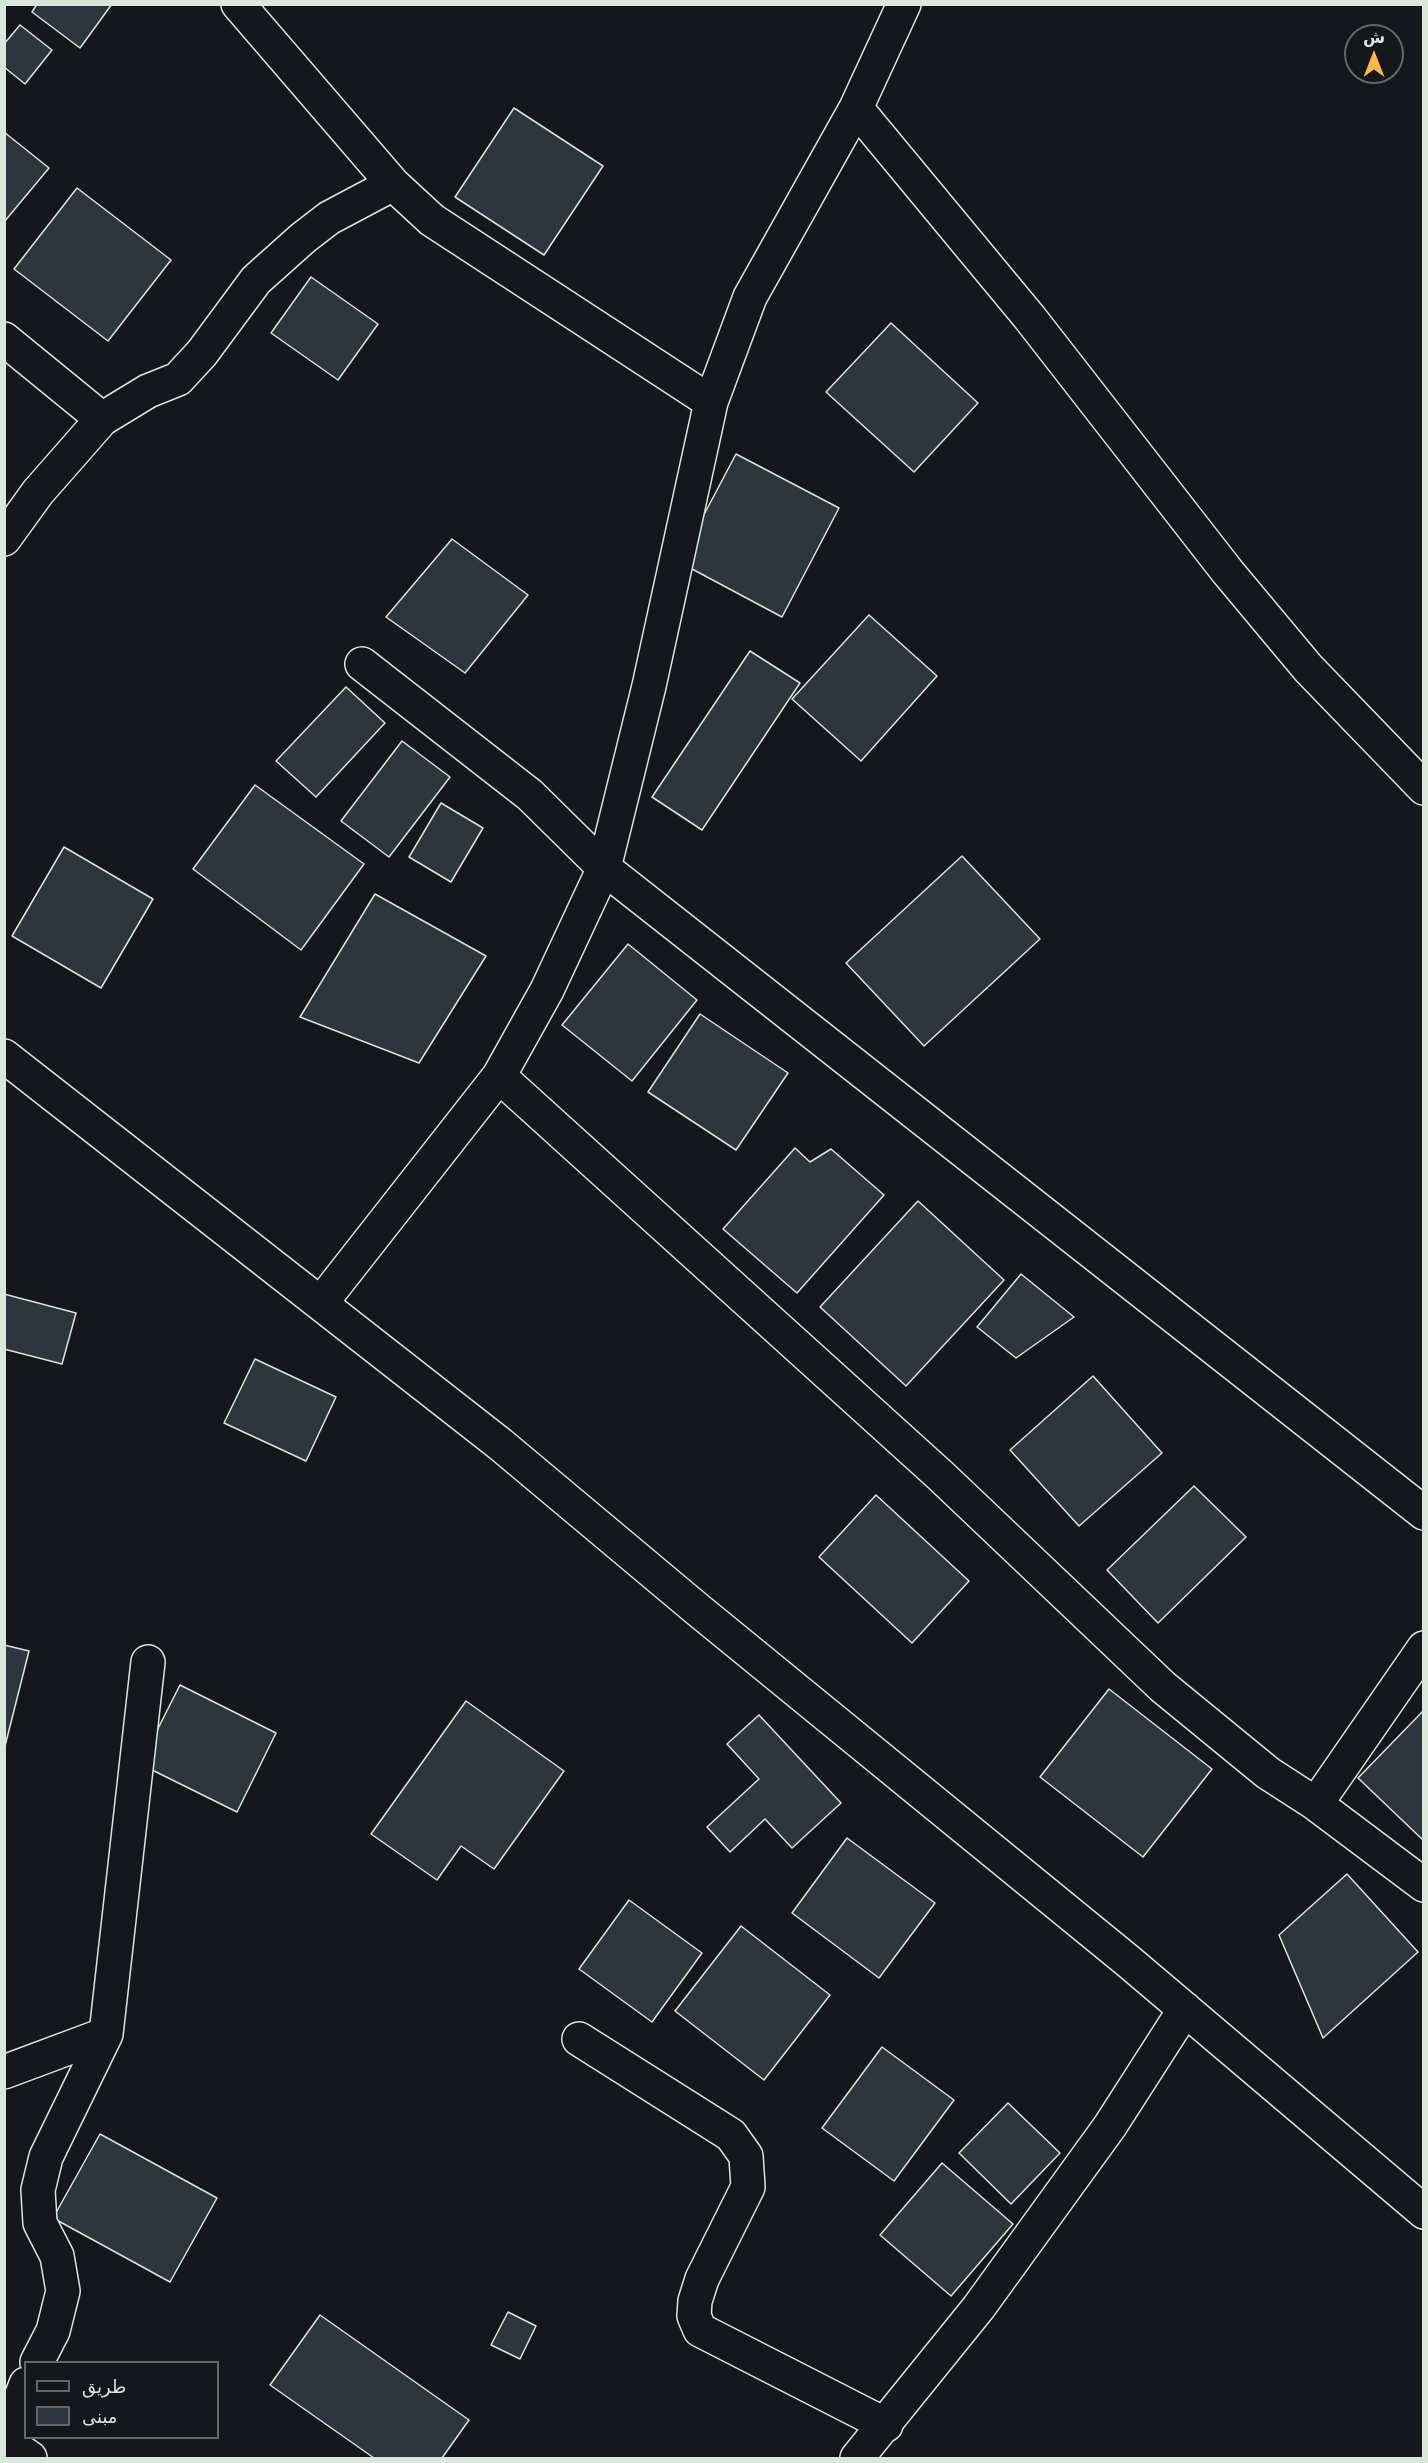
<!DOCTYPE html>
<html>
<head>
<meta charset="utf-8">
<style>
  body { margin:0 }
  #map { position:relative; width:1428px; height:2463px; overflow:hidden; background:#14181c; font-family:"DejaVu Sans",Vazirmatn,sans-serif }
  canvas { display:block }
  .frame { position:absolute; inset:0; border:6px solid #d8e6dc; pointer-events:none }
  .legend { position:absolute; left:24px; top:2361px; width:195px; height:78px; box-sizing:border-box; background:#14181c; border:2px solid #626a69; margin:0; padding:8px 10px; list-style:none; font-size:18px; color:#d8e6dc }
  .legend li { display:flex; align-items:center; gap:12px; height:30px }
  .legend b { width:30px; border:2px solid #626a69 }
  .north { position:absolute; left:1344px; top:24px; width:60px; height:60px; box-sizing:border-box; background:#14181c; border:2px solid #626a69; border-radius:50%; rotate:0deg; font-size:16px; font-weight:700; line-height:24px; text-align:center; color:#d8e6dc }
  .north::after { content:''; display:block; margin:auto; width:21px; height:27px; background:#ffb74d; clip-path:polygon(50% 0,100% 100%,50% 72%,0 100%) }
</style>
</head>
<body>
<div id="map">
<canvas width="1428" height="2463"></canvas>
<div class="frame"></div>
<ul class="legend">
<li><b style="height:8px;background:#14181c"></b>طريق</li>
<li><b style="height:16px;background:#2c363c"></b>مبنى</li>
</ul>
<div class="north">ش</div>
</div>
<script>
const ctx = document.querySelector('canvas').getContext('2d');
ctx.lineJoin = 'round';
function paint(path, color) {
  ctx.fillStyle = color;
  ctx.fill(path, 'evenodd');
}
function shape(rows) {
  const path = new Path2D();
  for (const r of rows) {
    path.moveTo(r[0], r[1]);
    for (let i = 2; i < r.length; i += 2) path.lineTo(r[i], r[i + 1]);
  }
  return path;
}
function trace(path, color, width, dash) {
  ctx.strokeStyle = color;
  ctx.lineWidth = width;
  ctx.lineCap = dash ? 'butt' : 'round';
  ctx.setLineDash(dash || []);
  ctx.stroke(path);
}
const building = shape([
  [37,4,112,4,80,48,32,12,37,4],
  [20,25,52,50,25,84,4,67,4,44,20,25],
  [514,108,603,166,544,255,455,197,514,108],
  [4,132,49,168,4,222,4,132],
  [77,188,171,260,108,341,14,269,77,188],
  [311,277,378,324,338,380,271,333,311,277],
  [891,323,978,403,914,472,826,392,891,323],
  [736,454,839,508,782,617,679,562,736,454],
  [452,539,528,595,465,673,386,617,452,539],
  [869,615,937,676,861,761,792,699,869,615],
  [750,651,800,683,702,830,652,797,750,651],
  [346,687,385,723,316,797,276,761,346,687],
  [402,741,450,777,389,857,341,821,402,741],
  [255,785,364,864,301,950,193,869,255,785],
  [441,803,483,828,451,882,409,857,441,803],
  [64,847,153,899,101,988,12,936,64,847],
  [962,856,1040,939,924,1046,846,963,962,856],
  [375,894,486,956,419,1063,300,1017,375,894],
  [628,944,697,1000,632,1081,562,1025,628,944],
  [700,1014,788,1073,736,1150,648,1092,700,1014],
  [795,1148,810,1162,831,1149,884,1195,797,1293,723,1229,795,1148],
  [918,1201,1004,1280,906,1386,820,1307,918,1201],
  [1021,1274,1074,1317,1016,1358,977,1327,1021,1274],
  [4,1294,76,1313,62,1364,4,1349,4,1294],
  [255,1359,336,1397,306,1461,224,1423,255,1359],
  [1093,1376,1162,1453,1079,1526,1010,1450,1093,1376],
  [1194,1486,1246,1537,1158,1623,1107,1570,1194,1486],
  [876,1495,969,1581,912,1643,819,1557,876,1495],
  [4,1645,29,1651,4,1750,4,1645],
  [180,1685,276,1733,237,1812,140,1764,180,1685],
  [1109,1689,1212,1769,1143,1857,1040,1777,1109,1689],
  [466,1701,564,1771,494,1869,461,1846,437,1880,371,1834,466,1701],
  [1424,1710,1424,1841,1358,1778,1424,1710],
  [759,1715,841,1803,792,1848,765,1819,730,1852,707,1827,759,1779,727,1744,759,1715],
  [847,1838,935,1903,879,1978,792,1913,847,1838],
  [1347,1874,1418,1952,1323,2038,1279,1935,1347,1874],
  [629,1900,702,1953,652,2022,579,1969,629,1900],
  [741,1926,830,1995,764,2080,675,2011,741,1926],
  [882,2047,954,2100,894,2181,822,2128,882,2047],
  [1008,2103,1060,2153,1011,2204,959,2153,1008,2103],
  [100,2134,217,2198,170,2282,53,2218,100,2134],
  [942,2163,1013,2224,951,2296,880,2235,942,2163],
  [508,2312,536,2326,520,2359,491,2345,508,2312],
  [320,2315,469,2420,442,2458,374,2458,270,2385,320,2315]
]);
const street = shape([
  [238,4,393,184,432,220,711,402],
  [856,108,1030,318,1227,571,1308,668,1424,788],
  [4,339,102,419],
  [4,539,38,492,102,419,148,391,178,379,202,353,256,280,303,238,329,218,393,184],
  [362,664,530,795,604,868,1424,1513],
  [4,1056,500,1444,697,1609,1128,1961,1424,2212],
  [499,1076,941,1476,1163,1687,1268,1773,1316,1804,1424,1885],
  [321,1303,499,1076,547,990,604,868,649,686,711,402,750,297,856,108,904,4],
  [1316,1804,1424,1648],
  [579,2039,731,2135,746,2156,748,2187,702,2279,695,2301,694,2316,700,2330,886,2425],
  [4,2072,106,2034],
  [37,2362,53,2331,63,2291,57,2256,40,2223,38,2190,46,2157,106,2034,148,1662],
  [5,2441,30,2458],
  [4,2442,26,2384],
  [857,2458,979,2307,1110,2126,1185,2009]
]);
paint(building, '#2c363c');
trace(building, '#d8e6dc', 1.5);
trace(street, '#d8e6dc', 36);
trace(street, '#14181c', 33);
</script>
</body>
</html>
